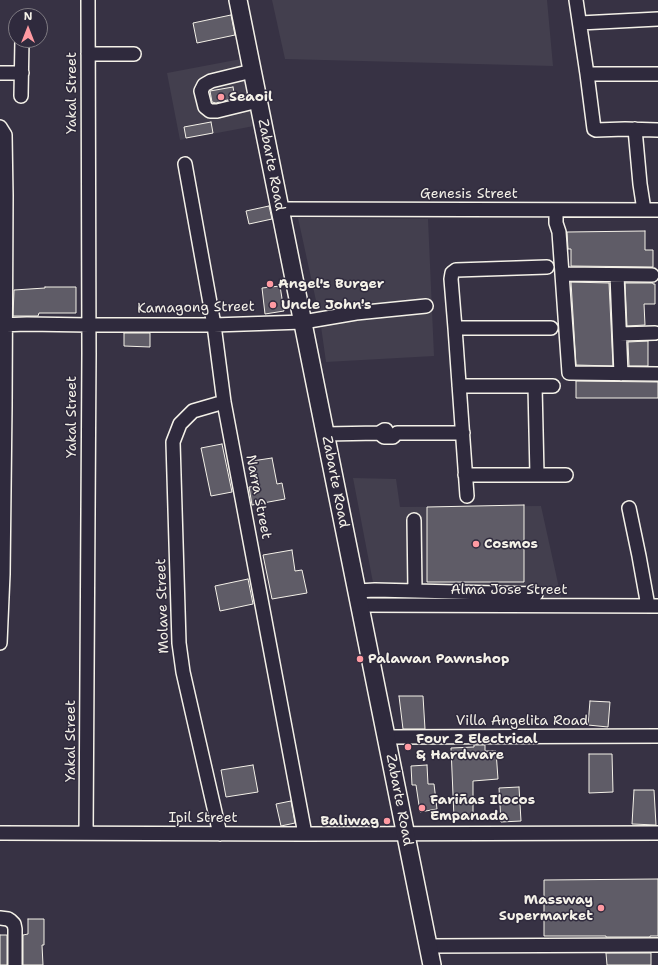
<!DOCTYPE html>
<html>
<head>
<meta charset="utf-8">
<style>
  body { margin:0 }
  #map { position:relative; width:658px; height:965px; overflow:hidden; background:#373244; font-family:"Shantell Sans",sans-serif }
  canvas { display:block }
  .north { position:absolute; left:8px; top:8px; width:40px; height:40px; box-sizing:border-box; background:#2f2a3d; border:1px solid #7e7a81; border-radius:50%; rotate:0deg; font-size:11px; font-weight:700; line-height:16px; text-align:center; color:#f4f1e8 }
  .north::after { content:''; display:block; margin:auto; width:14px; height:18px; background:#ff9aa2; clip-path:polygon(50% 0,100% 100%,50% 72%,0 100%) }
</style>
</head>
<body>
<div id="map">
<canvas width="658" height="965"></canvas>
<div class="north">N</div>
</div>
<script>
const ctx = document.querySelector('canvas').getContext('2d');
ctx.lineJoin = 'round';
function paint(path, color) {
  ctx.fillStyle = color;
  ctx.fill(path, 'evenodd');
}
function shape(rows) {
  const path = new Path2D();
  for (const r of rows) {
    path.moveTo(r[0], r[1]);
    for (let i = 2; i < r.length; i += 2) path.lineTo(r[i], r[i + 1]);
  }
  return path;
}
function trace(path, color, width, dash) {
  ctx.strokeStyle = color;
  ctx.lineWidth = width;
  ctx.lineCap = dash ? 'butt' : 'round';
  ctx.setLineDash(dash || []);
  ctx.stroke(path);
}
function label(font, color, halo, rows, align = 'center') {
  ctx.font = font + ' "Shantell Sans",sans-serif';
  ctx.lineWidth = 3;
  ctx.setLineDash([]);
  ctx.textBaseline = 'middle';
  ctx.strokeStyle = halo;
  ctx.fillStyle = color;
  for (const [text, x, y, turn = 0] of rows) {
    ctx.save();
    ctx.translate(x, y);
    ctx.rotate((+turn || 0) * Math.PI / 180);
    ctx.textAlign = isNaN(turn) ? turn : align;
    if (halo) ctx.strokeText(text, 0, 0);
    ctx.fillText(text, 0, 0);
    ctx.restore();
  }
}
const built = shape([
  [272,0,547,0,553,66,285,59],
  [241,59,254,126,180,140,167,73],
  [298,218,428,219,434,356,326,362,320,319],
  [353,478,396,479,400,507,541,506,561,597,399,598,398,593,375,593]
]);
const building = shape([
  [231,15,235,35,197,43,193,23,231,15],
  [233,87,235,98,216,103,212,102,210,91,233,87],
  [211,122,213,133,186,138,184,127,211,122],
  [269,206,272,219,249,224,246,211,269,206],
  [645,231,645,250,653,250,653,267,571,266,571,249,568,249,567,232,645,231],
  [571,282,609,283,613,366,576,365,571,282],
  [625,283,653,283,653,284,655,284,655,304,644,304,645,325,627,326,625,283],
  [280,286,284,311,265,314,262,288,280,286],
  [45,287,76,287,76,313,39,313,38,316,13,316,14,290,45,288,45,287],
  [124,333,150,333,150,347,124,346,124,333],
  [648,341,648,366,629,366,628,342,648,341],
  [576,381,658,382,658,398,576,398,576,381],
  [222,444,232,492,211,496,201,448,222,444],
  [272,458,277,484,282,483,285,499,252,505,249,487,256,486,252,461,272,458],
  [524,505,524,582,427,582,427,507,524,505],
  [292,550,295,571,302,570,307,593,272,599,263,555,292,550],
  [248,579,253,604,220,611,215,586,248,579],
  [399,696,423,696,425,729,403,729,399,696],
  [590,701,610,702,608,727,588,725,590,701],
  [474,745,485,745,485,751,496,751,498,779,473,781,473,818,454,818,451,748,474,747,474,745],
  [589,754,612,754,613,792,589,793,589,754],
  [253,765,258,792,226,797,221,770,253,765],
  [427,765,428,784,434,784,437,809,420,812,416,785,412,785,411,766,427,765],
  [519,787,521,821,501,822,499,788,519,787],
  [634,790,654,790,656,825,632,824,634,790],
  [291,801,295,823,281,826,276,804,291,801],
  [658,879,658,936,650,936,650,937,606,937,606,936,544,936,544,880,658,879],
  [28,919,44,919,44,945,42,945,43,965,23,965,23,935,28,934,28,919],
  [0,935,7,935,7,965,0,965,0,935],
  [606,953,651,953,651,965,607,965,606,953]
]);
const minor = shape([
  [576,0,587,74,594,129,596,130,625,129,658,130],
  [580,23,658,19],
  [88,54,134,54],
  [252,71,211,81,204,85,201,91,205,107,210,111,217,111,258,101],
  [0,73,22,73],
  [587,74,658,74],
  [21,96,22,40],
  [0,127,5,135,6,196,5,406,3,574,0,643],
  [635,129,640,184,644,210],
  [185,164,214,325,224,402,305,834],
  [280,209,658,210],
  [556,210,556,223,559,232,562,274,569,373,657,374],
  [562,274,652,275],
  [617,275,621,374],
  [0,325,27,324,89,325,214,325,303,322,356,313,426,306],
  [455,328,551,328],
  [620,334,655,333],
  [459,386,553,386],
  [535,386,537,475],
  [379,433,384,437,393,437,397,433,463,433],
  [325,434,379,433,384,430,386,430],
  [465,475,566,475],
  [467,496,455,328,451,279,452,273,456,270,547,267],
  [629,508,639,556,648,606],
  [414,520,415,591],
  [357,591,375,590,536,594],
  [360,605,658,606],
  [386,737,658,736],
  [0,833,305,834,658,833],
  [86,833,89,353,88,0],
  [220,834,183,672,179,643,173,442,180,424,193,411,224,402],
  [0,918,8,919,11,921,14,924,15,929,15,965],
  [428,946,658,945]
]);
const major = shape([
  [238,0,432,965]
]);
const markers = [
  [221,97,4,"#ff9aa2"],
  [270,284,4,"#ff9aa2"],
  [273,305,4,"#ff9aa2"],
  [476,544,4,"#ff9aa2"],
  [360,659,4,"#ff9aa2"],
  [408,747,4,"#ff9aa2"],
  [422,808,4,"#ff9aa2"],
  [387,821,4,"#ff9aa2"],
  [601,908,4,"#ff9aa2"]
];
const streetNames = [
  ["Yakal Street",72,93,-90],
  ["Zabarte Road",271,165,79],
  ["Genesis Street",469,194],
  ["Kamagong Street",196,308,-1],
  ["Yakal Street",72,417,-90],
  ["Zabarte Road",335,482,79],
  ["Narra Street",258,497,79],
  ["Alma Jose Street",509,590],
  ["Molave Street",163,606,-92],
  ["Villa Angelita Road",522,721],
  ["Yakal Street",71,741,-90],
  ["Zabarte Road",399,800,79],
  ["Ipil Street",203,818]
];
const poiNames = [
  ["Seaoil",229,97],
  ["Angel's Burger",278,284],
  ["Uncle John's",281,305],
  ["Cosmos",484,544],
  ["Palawan Pawnshop",368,659],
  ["Four Z Electrical",416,739],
  ["& Hardware",416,755],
  ["Fariñas Ilocos",430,800],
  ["Empanada",430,816],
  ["Baliwag",379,821,"right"],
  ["Massway",593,900,"right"],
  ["Supermarket",593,916,"right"]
];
paint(built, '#433f4e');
paint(building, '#5f5c67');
trace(building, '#f4f1e8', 1);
trace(minor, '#f4f1e8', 16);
trace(major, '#f4f1e8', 20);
trace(minor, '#2f2a3d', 13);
trace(major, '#2f2a3d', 17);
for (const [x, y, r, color] of markers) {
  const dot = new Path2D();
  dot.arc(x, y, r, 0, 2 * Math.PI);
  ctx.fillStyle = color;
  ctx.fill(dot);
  trace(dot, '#2f2a3d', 1.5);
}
label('14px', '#f4f1e8', '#2f2a3d', streetNames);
label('bold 14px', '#f4f1e8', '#2f2a3d', poiNames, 'left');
</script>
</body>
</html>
